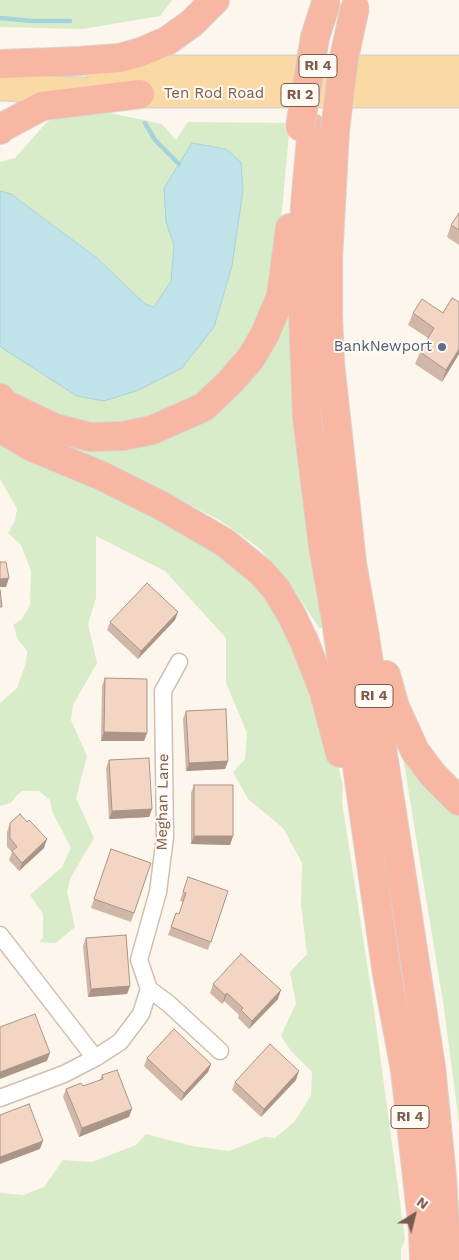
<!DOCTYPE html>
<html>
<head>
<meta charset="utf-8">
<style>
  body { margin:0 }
  #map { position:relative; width:459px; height:1260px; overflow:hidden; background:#fdf6ec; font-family:"Work Sans",sans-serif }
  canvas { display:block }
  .north { position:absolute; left:389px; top:1190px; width:50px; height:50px; -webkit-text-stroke:4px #fffaf3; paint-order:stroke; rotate:36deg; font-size:14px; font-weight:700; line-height:20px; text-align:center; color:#7a5c4d }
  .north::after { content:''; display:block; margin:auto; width:18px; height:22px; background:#7a5c4d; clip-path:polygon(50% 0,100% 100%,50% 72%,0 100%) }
</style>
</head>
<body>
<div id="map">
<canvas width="459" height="1260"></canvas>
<div class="north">N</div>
</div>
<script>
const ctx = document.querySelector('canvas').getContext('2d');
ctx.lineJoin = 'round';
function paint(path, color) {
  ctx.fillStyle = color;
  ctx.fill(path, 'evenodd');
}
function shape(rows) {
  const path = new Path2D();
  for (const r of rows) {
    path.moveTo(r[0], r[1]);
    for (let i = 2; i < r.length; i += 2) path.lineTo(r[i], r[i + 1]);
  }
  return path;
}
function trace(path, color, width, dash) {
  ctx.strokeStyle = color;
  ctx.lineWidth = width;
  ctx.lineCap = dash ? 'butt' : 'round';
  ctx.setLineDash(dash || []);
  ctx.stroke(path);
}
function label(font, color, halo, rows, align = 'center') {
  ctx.font = font + ' "Work Sans",sans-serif';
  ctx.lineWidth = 4;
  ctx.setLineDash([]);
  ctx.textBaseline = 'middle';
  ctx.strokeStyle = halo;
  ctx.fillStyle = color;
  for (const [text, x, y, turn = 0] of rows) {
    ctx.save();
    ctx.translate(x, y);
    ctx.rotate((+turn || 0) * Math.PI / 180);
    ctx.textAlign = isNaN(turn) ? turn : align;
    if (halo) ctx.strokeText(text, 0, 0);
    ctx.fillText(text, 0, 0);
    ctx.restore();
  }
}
const green = shape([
  [0,0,172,0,160,16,83,29,0,27],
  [68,109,110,113,162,124,176,140,188,122,290,123,282,210,274,271,259,323,234,361,202,392,165,412,115,425,75,422,27,405,0,385,0,346,2,348,214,327,232,266,243,190,241,162,226,149,192,143,166,222,174,245,171,281,154,307,145,304,97,258,11,194,0,191,0,162,15,158,46,123],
  [293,303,326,628,319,628,290,584,259,548,221,521,171,495,46,439,162,435],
  [0,443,9,450,76,475,235,557,279,609,313,666,343,786,342,802,371,989,405,1239,401,1249,401,1260,0,1260,0,1193,24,1195,44,1187,63,1160,92,1162,136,1145,146,1134,192,1146,229,1151,265,1137,275,1138,295,1121,311,1095,312,1072,291,1051,281,1036,296,1003,290,972,307,954,301,904,302,863,283,828,248,799,233,772,245,759,247,733,226,683,226,638,165,571,96,536,96,598,88,624,97,663,73,705,71,720,87,756,76,798,94,838,71,877,67,891,75,927,56,943,39,942,43,938,43,914,30,895,62,867,71,848,52,811,50,800,39,791,22,791,17,795,11,803,0,806,0,703,17,688,26,663,27,651,17,638,15,629,13,625,22,619,30,605,31,571,21,545,8,533,15,521,17,509,0,479],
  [400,739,459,806,459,1123,444,1008]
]);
const water = shape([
  [192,143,226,149,241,162,243,190,232,266,214,327,182,368,139,390,104,401,77,396,2,348,0,346,0,191,11,194,97,258,145,304,154,307,171,281,174,245,166,222,164,188,192,143]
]);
const stream = shape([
  [0,18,32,21,70,21],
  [145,123,155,140,179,164]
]);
const minor = shape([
  [0,935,95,1058],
  [149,989,169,1004,220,1051],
  [0,1098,64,1074,95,1058,120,1042,141,1014,149,989,139,960,158,892,165,837,163,691,179,662]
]);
const primary = shape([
  [98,69,459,69],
  [0,87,140,94,459,94]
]);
const motorway = shape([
  [0,64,80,61,120,58,141,52,167,41,192,23,215,0],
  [312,128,305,206,303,313,307,417,323,546,336,620,387,974,405,1070,423,1230,424,1260],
  [0,130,3,127,42,106,140,94],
  [335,130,328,258,328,316,330,363,352,563,365,637,431,1067,442,1177,447,1260],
  [0,398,5,404,55,428,90,437,123,436,152,430,204,407,230,382,251,358,265,334,281,296,290,228],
  [0,428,32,447,102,476,160,505,224,542,261,572,276,589,291,614,304,641,324,692,340,753],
  [386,675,395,707,415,751,433,775,459,801]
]);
const motorwayBridge = shape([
  [300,127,315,37,326,3],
  [335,130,344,58,355,7]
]);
const wall = shape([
  [459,213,459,245,447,237,451,225],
  [413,313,443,313,459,354,442,382,415,364,420,352,428,338,408,325],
  [175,620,138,659,107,630,110,622],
  [105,678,147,733,144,741,101,741,102,686],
  [186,711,228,761,225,769,186,771,183,719],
  [109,760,152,809,149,817,109,819,106,768],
  [194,785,233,836,230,845,191,844,191,793],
  [10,823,44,848,19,871,9,860,12,852,7,847,7,832],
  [111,849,151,863,131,922,91,908],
  [188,877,228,891,208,950,168,935,176,913,179,914,183,902,180,901],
  [86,938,130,986,127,994,88,997,83,946],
  [213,984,278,999,249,1029,238,1018,239,1015,224,1001,222,1004,210,993],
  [147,1058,211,1064,208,1072,181,1101,144,1066],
  [102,1075,129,1117,79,1137,63,1097,66,1089,83,1086,100,1080],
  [296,1080,261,1117,232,1090,235,1082]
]);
const shadedWall = shape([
  [459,349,459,354,442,382,446,370],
  [9,578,6,587,0,587,0,579],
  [178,612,175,620,138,659,141,651],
  [104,732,147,733,144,741,101,741],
  [228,761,225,769,186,771,189,763],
  [152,809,149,817,109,819,112,811],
  [194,836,233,836,230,845,191,844],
  [47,839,44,848,19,871,22,863],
  [130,986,127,994,88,997,91,989],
  [281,990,278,999,249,1029,252,1021],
  [227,993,224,1001,222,1004,225,995],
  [50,1053,47,1061,0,1079,0,1072],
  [211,1064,208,1072,181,1101,184,1093],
  [299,1071,296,1080,261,1117,264,1109],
  [132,1109,129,1117,79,1137,82,1128],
  [43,1141,40,1149,0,1164,0,1157]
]);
const building = shape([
  [459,213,459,230,451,225,459,213],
  [452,298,459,302,459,349,446,370,420,352,434,328,413,313,422,299,443,313,452,298],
  [0,562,6,562,9,578,0,579,0,562],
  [147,583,178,612,141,651,110,622,147,583],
  [0,590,2,607,0,607,0,590],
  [105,678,147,679,147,733,104,732,105,678],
  [226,709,228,761,189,763,186,711,226,709],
  [149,758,152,809,112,811,109,760,149,758],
  [194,785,233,785,233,836,194,836,194,785],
  [20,814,27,822,29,820,47,839,22,863,12,851,17,847,10,838,10,823,20,814],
  [111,849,151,863,134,913,94,899,111,849],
  [188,877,228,891,211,942,171,927,176,913,179,914,186,893,183,892,188,877],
  [126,935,130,986,91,989,86,938,126,935],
  [241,954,281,990,252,1021,241,1010,243,1008,227,993,225,995,213,984,241,954],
  [35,1014,50,1053,0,1072,0,1027,35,1014],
  [174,1029,211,1064,184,1093,147,1058,174,1029],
  [270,1044,299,1071,264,1109,235,1082,270,1044],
  [117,1070,132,1109,82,1128,66,1089,81,1083,83,1086,103,1079,102,1075,117,1070],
  [29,1104,43,1141,0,1157,0,1115,29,1104]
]);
const markers = [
  [442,347,5,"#5c6f8a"]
];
const shields = [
  [318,66,38],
  [300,95,38],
  [374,696,38],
  [410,1117,38]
];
const shieldNames = [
  ["RI 4",318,66],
  ["RI 2",300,95],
  ["RI 4",374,696],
  ["RI 4",410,1117]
];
const streetNames = [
  ["Ten Rod Road",214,94],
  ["Meghan Lane",163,802,-89]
];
const serviceNames = [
  ["BankNewport",432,347]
];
paint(green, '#d8ecc9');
paint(water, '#bfe3e8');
trace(water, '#a5d3da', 1);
trace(stream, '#a5d3da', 4.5);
trace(minor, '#d1beb0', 19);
trace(primary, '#dad1cd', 29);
trace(motorway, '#dad1cd', 30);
trace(minor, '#fff', 16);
trace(primary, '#fbd9a5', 26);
trace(motorway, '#f7b7a3', 28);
trace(motorwayBridge, '#dad1cd', 30, []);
trace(motorwayBridge, '#f7b7a3', 28);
paint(wall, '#d1b7a8');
paint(shadedWall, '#aa9588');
paint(building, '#f3d5c3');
trace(building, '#aa9588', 1);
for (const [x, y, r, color] of markers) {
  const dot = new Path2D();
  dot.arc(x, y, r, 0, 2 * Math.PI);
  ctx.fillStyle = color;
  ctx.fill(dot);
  trace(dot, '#fffaf3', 2);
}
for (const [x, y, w] of shields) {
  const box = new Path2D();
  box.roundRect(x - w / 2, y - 11.5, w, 23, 4);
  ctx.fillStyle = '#fffaf3';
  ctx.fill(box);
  trace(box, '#7a5c4d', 1);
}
label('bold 14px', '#7a5c4d', null, shieldNames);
label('15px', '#7a5c4d', '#fffaf3', streetNames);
label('15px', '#4e5e75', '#fffaf3', serviceNames, 'right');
</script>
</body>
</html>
